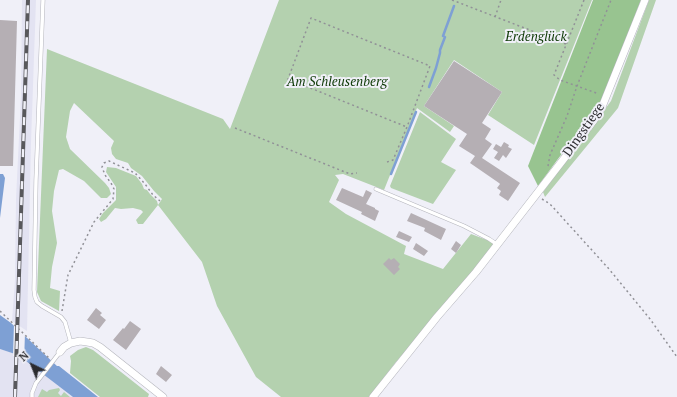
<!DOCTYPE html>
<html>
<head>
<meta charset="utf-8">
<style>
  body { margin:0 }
  #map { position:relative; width:677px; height:397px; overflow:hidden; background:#f0f0f8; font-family:"PT Serif",serif }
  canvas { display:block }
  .north { position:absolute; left:12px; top:345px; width:40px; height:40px; -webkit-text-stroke:3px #f0f0f8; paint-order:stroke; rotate:317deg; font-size:11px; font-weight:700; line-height:16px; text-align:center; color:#2b2b2e }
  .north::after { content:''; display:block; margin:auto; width:14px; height:18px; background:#2b2b2e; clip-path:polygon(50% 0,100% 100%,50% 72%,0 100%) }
</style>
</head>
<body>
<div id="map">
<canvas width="677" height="397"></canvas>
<div class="north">N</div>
</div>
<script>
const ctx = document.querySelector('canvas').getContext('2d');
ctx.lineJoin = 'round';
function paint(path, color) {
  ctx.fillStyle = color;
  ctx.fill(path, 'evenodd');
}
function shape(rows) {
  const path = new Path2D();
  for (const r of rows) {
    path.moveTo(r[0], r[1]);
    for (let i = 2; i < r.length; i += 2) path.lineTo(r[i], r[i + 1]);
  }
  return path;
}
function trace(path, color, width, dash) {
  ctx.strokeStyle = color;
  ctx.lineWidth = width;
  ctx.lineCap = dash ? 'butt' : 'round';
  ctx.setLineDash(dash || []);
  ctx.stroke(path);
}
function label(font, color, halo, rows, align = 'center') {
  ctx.font = font + ' "PT Serif",serif';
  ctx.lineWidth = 4;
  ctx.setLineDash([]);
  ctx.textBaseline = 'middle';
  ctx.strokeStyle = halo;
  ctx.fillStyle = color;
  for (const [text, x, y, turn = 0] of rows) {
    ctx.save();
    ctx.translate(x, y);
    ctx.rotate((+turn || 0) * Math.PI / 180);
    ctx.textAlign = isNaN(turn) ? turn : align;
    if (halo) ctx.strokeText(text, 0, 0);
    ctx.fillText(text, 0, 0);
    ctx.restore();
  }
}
const built = shape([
  [22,0,36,0,31,143,27,331,12,321,15,280,16,199,21,96],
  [0,349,18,355,73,397,0,397]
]);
const green = shape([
  [279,0,592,0,534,145,488,115,502,92,454,60,424,106,454,126,450,132,417,108,384,190,343,174,335,175,339,180,329,202,346,214,406,246,404,254,443,269,471,234,495,243,463,285,396,362,369,397,281,397,256,377,217,306,202,262,158,205,143,224,138,224,136,220,143,212,141,210,133,208,121,209,115,208,106,219,101,222,99,219,103,213,116,200,116,187,106,172,107,167,116,168,136,176,142,184,144,189,147,190,150,194,157,201,158,205,162,199,154,191,142,176,131,168,128,163,116,159,112,154,111,148,114,141,74,103,70,111,66,137,70,149,105,183,109,188,111,194,107,198,101,198,84,181,63,169,59,170,54,191,52,211,57,243,52,267,50,288,60,291,59,311,41,301,37,292,47,49,223,119,230,129],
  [649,0,656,0,618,108,545,197,543,192,611,101],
  [420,112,456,139,441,162,456,170,433,204,391,188,390,186],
  [86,347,93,350,149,394,148,397,100,397,70,373,71,361,70,356,78,350],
  [59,388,60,390,58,393,61,396,64,392,70,397,38,397,42,389,47,392,49,390]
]);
const forest = shape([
  [593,0,641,0,603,98,538,186,528,166]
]);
const water = shape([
  [0,174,3,174,5,178,0,218],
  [0,315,11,323,57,366,59,366,98,397,73,397,18,355,0,349]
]);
const pier = shape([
  [14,323,25,333,24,362,17,357,13,356]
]);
const stream = shape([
  [429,87,436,68,440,53,440,50,445,37,443,36,454,6],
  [391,174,416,112]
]);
const building = shape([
  [0,20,17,21,13,166,0,166],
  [454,61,502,92,482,123,491,129,485,139,492,144,482,158,520,183,508,201,499,195,501,191,497,188,500,184,499,183,470,163,475,156,459,146,467,134,424,106],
  [504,142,509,145,508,147,512,149,506,158,503,155,499,161,494,158,498,152,493,149,496,144,501,147],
  [342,188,363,197,366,190,372,193,366,204,375,208,375,209,379,211,375,221,361,214,362,212,336,200],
  [411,213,446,229,441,240,424,231,425,228,407,221],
  [399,231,412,237,409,242,396,237],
  [456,241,461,245,456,253,451,249],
  [416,243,428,251,424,256,413,249],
  [389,258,391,260,394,258,400,264,398,267,400,269,394,275,383,264],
  [96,308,102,313,100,315,106,320,99,329,87,320],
  [130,321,141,329,126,350,113,340,123,328,124,329],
  [161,366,172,375,166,382,156,374]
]);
const path = shape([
  [452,0,566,44],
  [584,0,554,75,560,80,599,94],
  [495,17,501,0],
  [235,128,350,174,357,173],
  [387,162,393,160,407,127,430,66,311,18,288,79,407,127],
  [548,166,550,155,567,116,577,86,611,0],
  [542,199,550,204,609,269,650,319,677,357],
  [0,311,49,358],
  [62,311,68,275,94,222,113,199,114,189,111,183,105,175,102,167,104,163,109,161,135,173,145,184,153,195,160,201]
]);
const lane = shape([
  [43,0,36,180,34,290,35,297,37,302,42,306,61,317,65,322,71,343],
  [376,189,464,226,489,239,498,245],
  [32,397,32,393,36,383,60,352]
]);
const street = shape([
  [60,352,64,347,71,343,80,341,87,342,93,343,100,347,163,397],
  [373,397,437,317,476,272,594,120,602,107,606,97,645,0]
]);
const rail = shape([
  [15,397,28,0]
]);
const parkNames = [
  ["Erdenglück",536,37],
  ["Am Schleusenberg",337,82]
];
const streetNames = [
  ["Dingstiege",584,130,-55]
];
paint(built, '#e3e3f2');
paint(green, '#b4d1af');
paint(forest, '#98c490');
paint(water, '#7ea0d4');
paint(pier, '#f0f0f8');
trace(stream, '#7ea0d4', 2.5);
paint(building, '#b5afb4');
trace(lane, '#b4b5bc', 4.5);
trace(street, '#b4b5bc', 8);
trace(path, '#919197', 1.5, [2, 3]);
trace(lane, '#fff', 3.5);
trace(street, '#fff', 7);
trace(rail, '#58585c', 4);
trace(rail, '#f0f0f8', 2.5, [8]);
label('italic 13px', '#0d3905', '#f0f0f8', parkNames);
label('13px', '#2b2b2e', '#f0f0f8', streetNames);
</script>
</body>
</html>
